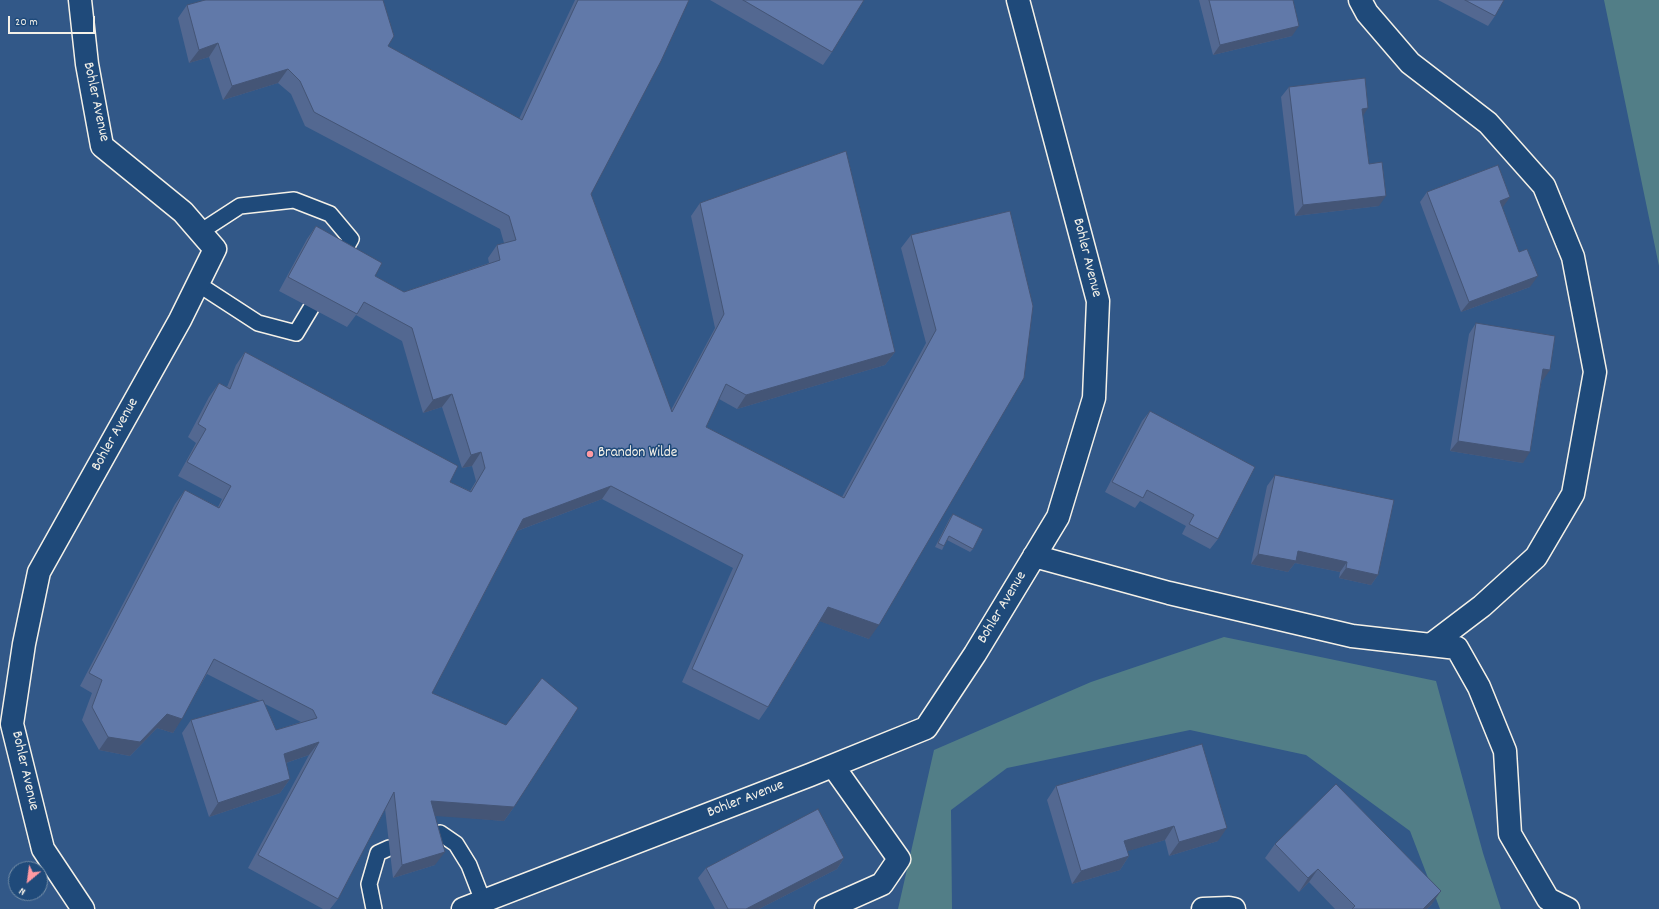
<!DOCTYPE html>
<html>
<head>
<meta charset="utf-8">
<style>
  body { margin:0 }
  #map { position:relative; width:1659px; height:909px; overflow:hidden; background:#325888; font-family:Dekko,sans-serif }
  canvas { display:block }
  .north { position:absolute; left:8px; top:861px; width:40px; height:40px; box-sizing:border-box; background:#1f4a7a; border:1px solid #748da6; border-radius:50%; rotate:209deg; font-size:11px; font-weight:700; line-height:16px; text-align:center; color:#f4f1e8 }
  .north::after { content:''; display:block; margin:auto; width:14px; height:18px; background:#ff9aa2; clip-path:polygon(50% 0,100% 100%,50% 72%,0 100%) }
  .scale { position:absolute; left:8px; top:16px; width:87px; height:18px; box-sizing:border-box; border:2px solid #f4f1e8; border-top:0; padding-left:5px; font-size:12px; line-height:14px; white-space:nowrap; color:#f4f1e8; -webkit-text-stroke:3px #1f4a7a; paint-order:stroke }
</style>
</head>
<body>
<div id="map">
<canvas width="1659" height="909"></canvas>
<div class="north">N</div>
<div class="scale">20 m</div>
</div>
<script>
const ctx = document.querySelector('canvas').getContext('2d');
ctx.lineJoin = 'round';
function paint(path, color) {
  ctx.fillStyle = color;
  ctx.fill(path, 'evenodd');
}
function shape(rows) {
  const path = new Path2D();
  for (const r of rows) {
    path.moveTo(r[0], r[1]);
    for (let i = 2; i < r.length; i += 2) path.lineTo(r[i], r[i + 1]);
  }
  return path;
}
function trace(path, color, width, dash) {
  ctx.strokeStyle = color;
  ctx.lineWidth = width;
  ctx.lineCap = dash ? 'butt' : 'round';
  ctx.setLineDash(dash || []);
  ctx.stroke(path);
}
function label(font, color, halo, rows, align = 'center') {
  ctx.font = font + ' Dekko,sans-serif';
  ctx.lineWidth = 3;
  ctx.setLineDash([]);
  ctx.textBaseline = 'middle';
  ctx.strokeStyle = halo;
  ctx.fillStyle = color;
  for (const [text, x, y, turn = 0] of rows) {
    ctx.save();
    ctx.translate(x, y);
    ctx.rotate((+turn || 0) * Math.PI / 180);
    ctx.textAlign = isNaN(turn) ? turn : align;
    if (halo) ctx.strokeText(text, 0, 0);
    ctx.fillText(text, 0, 0);
    ctx.restore();
  }
}
const green = shape([
  [1604,0,1659,0,1659,266],
  [1224,637,1436,681,1483,853,1501,909,1440,909,1410,831,1306,755,1190,730,1007,768,951,810,952,909,898,909,934,750,1091,682]
]);
const lane = shape([
  [200,232,240,206,294,200,330,214,351,239,340,258],
  [198,284,258,323,296,333,311,308],
  [428,838,440,833,456,844,469,865,483,901],
  [374,909,369,884,378,853,389,848]
]);
const street = shape([
  [80,0,87,64,102,146,183,212,215,249,180,320,39,572,24,644,12,724,43,849,83,909],
  [1360,0,1367,13,1410,63,1488,123,1544,186,1573,257,1595,372,1573,494,1536,557,1482,606,1432,644],
  [1034,556,1169,593,1352,636,1457,648,1479,687,1505,751,1510,834,1548,899,1568,909],
  [463,909,810,775,926,728,975,654,1058,517,1094,398,1098,301,1018,0],
  [826,909,882,884,899,859,833,766],
  [1203,909,1229,908,1234,909]
]);
const wall = shape([
  [575,0,689,0,591,194,671,410,715,328,691,216,700,203,895,352,885,365,737,409,719,399,706,427,842,497,926,343,901,248,911,235,1010,211,869,639,820,621,768,707,759,720,682,682,733,568,602,499,517,531,432,693,514,807,504,821,435,815,435,865,393,878,385,809,338,899,330,909,323,909,248,868,309,755,286,763,290,779,280,793,209,817,182,733,191,720,260,701,207,674,173,733,157,728,130,756,99,750,82,720,92,693,80,686,175,504,185,490,218,507,222,499,178,476,196,443,188,437,209,397,219,383,227,387,236,365,245,352,450,482,470,491,476,481,472,466,462,468,442,407,423,413,402,341,356,315,347,327,279,291,307,239,316,226,375,276,404,292,489,263,488,258,497,245,504,243,500,229,305,126,291,94,278,83,223,100,209,57,189,63,178,18,187,5,388,46,519,119],
  [265,704,301,722,276,730],
  [710,0,864,0,832,52,823,65],
  [1199,0,1293,0,1292,36,1213,55],
  [1438,0,1504,0,1495,16,1488,26],
  [1289,87,1363,116,1369,164,1379,206,1295,216,1281,97],
  [1427,192,1510,197,1502,207,1530,287,1461,312,1420,202],
  [1476,323,1543,380,1542,380,1523,463,1450,451,1469,334],
  [1150,411,1218,539,1210,549,1182,534,1186,526,1140,501,1135,508,1105,492,1142,421],
  [1275,475,1378,575,1371,585,1339,578,1340,572,1295,563,1288,572,1251,564,1267,486],
  [953,514,973,549,970,552,947,540,942,550,935,547,950,518],
  [1056,786,1218,841,1169,856,1165,840,1127,851,1129,856,1120,870,1072,884,1047,800],
  [1275,844,1432,904,1427,909,1335,909,1309,882,1299,892,1265,858],
  [844,858,837,869,759,909,715,909,698,878,706,868]
]);
const shadedWall = shape([
  [1299,26,1292,36,1213,55,1220,45],
  [218,43,209,57,189,63,199,50],
  [288,69,278,83,223,100,232,86],
  [1368,108,1361,119,1362,109],
  [1386,196,1379,206,1295,216,1303,205],
  [1510,197,1503,207,1492,211,1500,201],
  [1538,276,1530,287,1461,312,1469,302],
  [895,352,885,365,737,409,746,395],
  [1543,369,1550,370,1543,380,1536,379],
  [452,394,442,407,423,413,433,400],
  [1458,441,1530,452,1523,463,1450,451],
  [481,452,472,466,462,468,471,455],
  [611,486,602,499,514,532,523,519],
  [1298,551,1347,562,1340,572,1295,563,1288,572,1251,564,1258,554],
  [1346,568,1378,575,1371,585,1339,578],
  [828,607,879,625,869,639,819,621],
  [167,714,182,719,173,733,157,728,130,756,99,750,108,737],
  [319,742,309,755,274,767,284,754],
  [290,779,280,793,209,817,218,803],
  [431,801,514,807,504,821,422,815],
  [1174,826,1165,840,1115,855,1124,841],
  [1227,828,1218,841,1169,856,1179,842],
  [445,852,435,865,393,878,402,865],
  [1129,856,1120,870,1072,884,1081,871],
  [844,858,837,869,759,909,746,909],
  [1318,869,1309,882,1299,892,1308,878],
  [1441,891,1432,904,1427,909,1423,909]
]);
const building = shape([
  [205,0,383,0,394,36,388,46,522,120,578,0,689,0,661,61,591,194,672,412,724,314,700,203,846,151,895,352,746,395,726,384,706,427,844,498,936,330,911,235,1010,211,1033,306,1024,378,879,625,828,607,768,707,692,669,743,555,611,486,523,519,432,693,506,725,542,678,578,708,514,807,431,801,445,852,402,865,394,792,338,899,258,855,319,742,284,754,290,779,218,803,191,720,263,700,276,730,317,718,313,710,214,659,182,719,167,714,140,742,108,737,92,707,102,680,89,673,185,490,219,508,231,486,187,462,206,429,198,424,219,383,230,389,245,352,458,466,450,482,471,492,485,468,481,452,471,455,452,394,433,400,412,328,364,302,357,314,288,277,316,226,382,263,375,276,404,292,500,260,497,245,516,240,509,216,314,112,300,81,288,69,232,86,218,43,199,50,187,5,205,0],
  [743,0,864,0,832,52,743,0],
  [1209,0,1293,0,1299,26,1220,45,1209,0],
  [1465,0,1504,0,1495,16,1465,0],
  [1365,78,1368,108,1362,109,1369,164,1382,162,1386,196,1303,205,1289,87,1365,78],
  [1498,165,1510,197,1500,201,1519,252,1527,249,1538,276,1469,302,1427,192,1498,165],
  [1476,323,1555,336,1550,370,1543,369,1530,452,1458,441,1476,323],
  [1150,411,1255,467,1218,539,1189,524,1194,515,1147,490,1143,498,1112,482,1150,411],
  [1275,475,1394,500,1378,575,1346,568,1347,562,1298,551,1296,561,1258,554,1275,475],
  [953,514,983,529,973,549,949,536,944,546,938,543,953,514],
  [1202,744,1227,828,1179,842,1174,826,1124,841,1129,856,1081,871,1056,786,1202,744],
  [1336,784,1441,891,1423,909,1352,909,1355,906,1318,869,1308,878,1275,844,1336,784],
  [818,809,844,858,746,909,728,909,706,868,818,809]
]);
const markers = [
  [590,454,4,"#ff9aa2"]
];
const streetNames = [
  ["Bohler Avenue",95,102,78],
  ["Bohler Avenue",1086,258,76],
  ["Bohler Avenue",116,435,-61],
  ["Bohler Avenue",1003,608,-59],
  ["Bohler Avenue",24,771,77],
  ["Bohler Avenue",746,800,-21]
];
const poiNames = [
  ["Brandon Wilde",598,454]
];
paint(green, '#527e87');
trace(lane, '#f4f1e8', 18);
trace(street, '#f4f1e8', 25);
trace(lane, '#1f4a7a', 15);
trace(street, '#1f4a7a', 22);
paint(wall, '#536891');
paint(shadedWall, '#445576');
paint(building, '#6179a9');
trace(building, '#445576', 1);
for (const [x, y, r, color] of markers) {
  const dot = new Path2D();
  dot.arc(x, y, r, 0, 2 * Math.PI);
  ctx.fillStyle = color;
  ctx.fill(dot);
  trace(dot, '#1f4a7a', 1.5);
}
label('15px', '#f4f1e8', '#1f4a7a', streetNames);
label('15px', '#f4f1e8', '#1f4a7a', poiNames, 'left');
</script>
</body>
</html>
